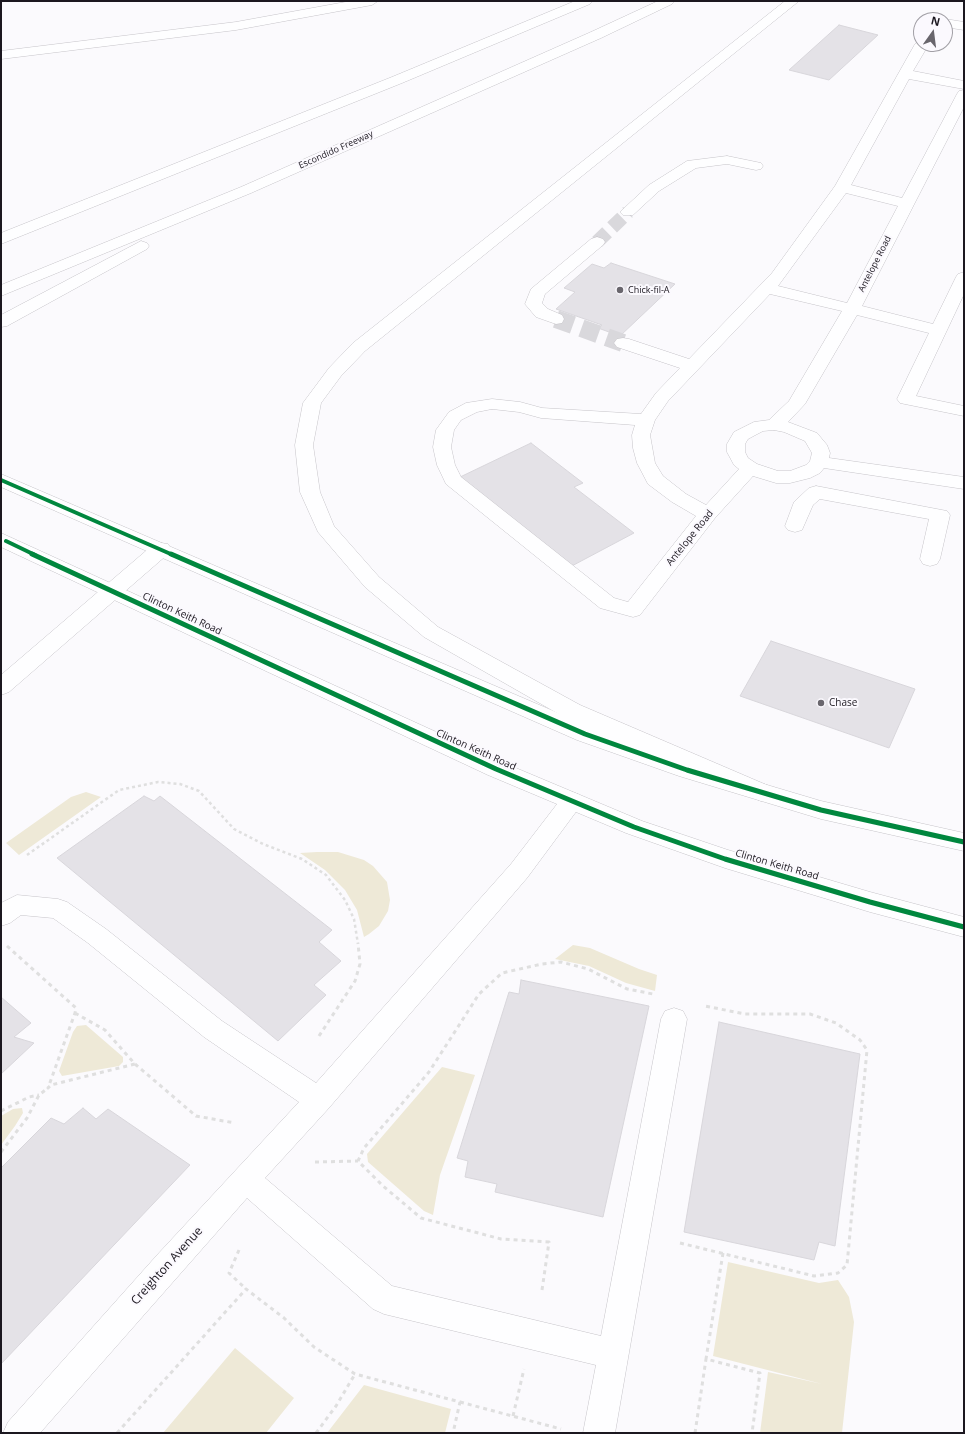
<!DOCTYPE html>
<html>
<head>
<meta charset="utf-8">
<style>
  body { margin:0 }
  #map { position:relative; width:965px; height:1434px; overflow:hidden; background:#fbfafd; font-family:"Open Sans",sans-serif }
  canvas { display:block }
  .frame { position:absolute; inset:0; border:2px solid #1b171f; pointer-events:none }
  .north { position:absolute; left:913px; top:12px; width:40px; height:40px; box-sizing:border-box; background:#fbf9fe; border:1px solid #a19fa5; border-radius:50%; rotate:14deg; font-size:11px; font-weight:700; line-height:16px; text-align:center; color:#1b171f }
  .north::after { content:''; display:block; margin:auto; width:14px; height:18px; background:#69666d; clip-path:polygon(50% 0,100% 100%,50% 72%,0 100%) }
</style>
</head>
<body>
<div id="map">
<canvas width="965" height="1434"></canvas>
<div class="frame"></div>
<div class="north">N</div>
</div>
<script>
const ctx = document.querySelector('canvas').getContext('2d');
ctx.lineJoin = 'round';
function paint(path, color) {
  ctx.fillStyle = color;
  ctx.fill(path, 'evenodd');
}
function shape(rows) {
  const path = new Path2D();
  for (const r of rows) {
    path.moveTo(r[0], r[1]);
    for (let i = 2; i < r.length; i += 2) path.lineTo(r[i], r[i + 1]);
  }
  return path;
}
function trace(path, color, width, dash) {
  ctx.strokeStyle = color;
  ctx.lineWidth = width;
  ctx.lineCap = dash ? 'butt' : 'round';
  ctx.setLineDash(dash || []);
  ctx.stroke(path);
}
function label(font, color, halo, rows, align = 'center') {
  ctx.font = font + ' "Open Sans",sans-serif';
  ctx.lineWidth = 4;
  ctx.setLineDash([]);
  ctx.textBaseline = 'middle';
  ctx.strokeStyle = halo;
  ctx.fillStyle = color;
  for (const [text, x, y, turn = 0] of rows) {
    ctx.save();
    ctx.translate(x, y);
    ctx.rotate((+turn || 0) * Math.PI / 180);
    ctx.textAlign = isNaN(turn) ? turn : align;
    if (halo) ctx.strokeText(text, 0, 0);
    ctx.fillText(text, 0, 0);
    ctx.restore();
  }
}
const green = shape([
  [86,792,101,797,19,855,6,843,71,797],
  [317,852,338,852,364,860,373,866,387,882,390,900,388,911,379,926,369,934,364,937,357,910,345,890,325,870,300,853],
  [573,945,590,948,639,969,657,975,655,991,626,983,589,966,555,959],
  [86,1025,123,1057,123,1062,119,1066,62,1076,59,1071,73,1032,77,1026],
  [442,1067,475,1075,440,1175,433,1215,424,1211,368,1162,367,1154],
  [22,1108,23,1113,15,1126,1,1145,1,1116,13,1109],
  [728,1262,819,1283,838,1280,849,1297,854,1322,842,1433,760,1433,768,1372,822,1384,713,1356],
  [235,1348,294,1398,266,1433,163,1433],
  [364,1385,451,1409,445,1433,327,1433]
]);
const building = shape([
  [839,25,878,35,829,80,789,70,839,25],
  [611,263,675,284,620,336,598,328,602,325,556,309,575,292,564,288,592,264,604,268,611,263],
  [531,443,583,483,574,487,634,533,568,568,458,478,531,443],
  [771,641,915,689,889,748,740,696,771,641],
  [144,796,154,801,160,796,332,930,319,942,341,961,314,985,326,995,278,1041,57,858,144,796],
  [521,980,649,1006,603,1217,495,1192,497,1184,465,1177,468,1161,457,1158,509,992,519,994,521,980],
  [1,997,31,1023,14,1037,34,1043,1,1074,1,997],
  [719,1022,860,1054,835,1246,819,1242,814,1260,684,1232,719,1022],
  [83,1108,96,1119,108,1109,190,1165,1,1364,1,1168,51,1118,64,1124,83,1108]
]);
const minorTunnelFar1 = shape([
  [597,242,628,212]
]);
const minorTunnel = shape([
  [556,319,623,343]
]);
const pathFar1 = shape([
  [27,855,119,790,158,782,180,784,199,791,234,829,263,844,302,859,326,875,345,900,354,919,358,944]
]);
const path = shape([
  [7,946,76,1008,75,1013],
  [75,1013,105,1030,135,1064,51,1085,48,1088,75,1013],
  [319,1036,355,981,360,964,358,943],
  [135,1064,196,1116,235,1123],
  [1,1111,29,1097,39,1095],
  [1,1152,27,1118,39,1095,48,1088],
  [315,1162,358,1161],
  [680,1243,814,1276,838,1273,847,1265,867,1050,860,1040,836,1023,810,1014,745,1014,705,1006],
  [239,1250,229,1273,246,1289],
  [723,1253,706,1359,760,1373,752,1433],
  [542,1290,549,1242,501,1239,421,1218,383,1186,358,1161,364,1148,429,1072,479,994,502,973,542,964,561,962,588,969,627,989,653,994],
  [460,1402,561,1429],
  [513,1416,524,1369],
  [117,1433,246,1289,284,1318,314,1347,355,1374,460,1402,453,1433],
  [316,1433,336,1406,355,1374],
  [695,1433,706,1359]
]);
const minor = shape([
  [945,19,964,22,964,30,945,27,945,20,942,20,945,19],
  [921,40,921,44,929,44,913,71,964,81,964,89,909,79,851,185,902,198,957,94,959,91,964,90,964,107,862,306,933,324,956,277,958,274,964,272,964,294,916,396,964,406,964,416,900,403,897,399,929,333,857,315,805,404,788,422,817,433,827,445,830,453,829,458,964,477,964,489,824,468,820,473,810,478,790,483,776,483,753,476,715,518,640,615,633,617,600,608,446,484,437,465,433,447,436,430,449,412,466,403,492,399,520,402,542,408,641,414,656,393,680,368,617,347,614,343,617,339,623,338,629,339,689,359,772,273,835,186,915,44,921,40],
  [846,193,898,206,847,303,778,286,846,193],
  [770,294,842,311,789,401,769,420,754,422,734,432,727,444,727,452,734,465,739,469,706,505,686,494,663,476,655,463,650,435,655,420,668,401,770,294],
  [492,409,519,412,541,418,635,425,632,435,633,448,637,463,648,484,672,502,696,516,628,602,614,598,461,477,455,465,451,447,454,430,461,420,477,412,492,409],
  [774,430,784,432,805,441,812,453,810,461,806,465,790,471,778,471,757,464,748,458,745,452,745,444,748,439,763,431,774,430],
  [727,156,761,163,763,166,761,169,756,170,727,164,696,168,659,191,633,215,623,215,620,212,649,185,687,161,727,156],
  [597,237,603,239,605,242,603,245,545,294,542,303,548,309,562,315,564,319,562,323,556,324,536,317,525,304,531,289,591,239,597,237],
  [816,486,947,511,950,515,940,559,937,564,930,566,923,564,920,559,929,519,820,499,813,505,802,530,795,532,788,530,785,526,794,502,809,488,816,486],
  [572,792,580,795,584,801,527,878,328,1109,265,1178,392,1286,601,1336,661,1019,665,1011,674,1008,683,1011,687,1019,615,1433,583,1433,596,1365,384,1314,373,1309,247,1198,40,1433,3,1433,8,1422,158,1254,299,1102,204,1037,88,943,53,918,21,915,10,923,1,926,1,903,17,895,58,899,67,902,106,929,222,1021,316,1083,511,864,564,795,572,792]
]);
const major = shape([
  [1,474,593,728,693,763,821,801,964,833,964,851,821,819,679,776,577,740,1,487,1,474],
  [1,533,504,763,642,821,728,850,870,892,964,917,964,937,870,912,725,868,626,833,488,775,1,547,1,533]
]);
const highway = shape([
  [351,1,378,1,372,5,236,30,1,59,1,51,236,22,351,1],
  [575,1,592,1,590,4,402,83,1,244,1,233,392,77,575,1],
  [658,1,674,1,672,4,601,38,251,193,1,296,1,285,241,187,591,32,658,1],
  [785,1,799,1,365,351,341,376,321,403,313,445,320,492,334,526,379,577,438,627,580,705,769,786,772,792,769,798,761,801,564,717,424,637,365,587,318,532,300,492,295,445,303,403,329,368,353,343,785,1],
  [141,241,147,243,149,246,147,249,7,326,1,327,1,315,141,241],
  [161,543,168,544,171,549,168,554,9,692,1,695,1,675,154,544,161,543]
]);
const cyclewayFar1 = shape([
  [1,480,173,555],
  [6,541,35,555]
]);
const cycleway = shape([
  [32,554,496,769,634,827,725,859,870,902,964,927],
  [171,554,585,734,687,770,821,810,964,842]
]);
const markers = [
  [620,290,4,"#69666d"],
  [821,703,4,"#69666d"]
];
const farStreetnames = [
  ["Escondido Freeway",336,150,-24],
  ["Antelope Road",875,264,-63]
];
const farPoinames = [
  ["Chick-fil-A",628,290]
];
const streetNames = [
  ["Antelope Road",690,538,-51],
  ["Clinton Keith Road",182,614,25],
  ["Clinton Keith Road",476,750,24],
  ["Clinton Keith Road",777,865,16]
];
const poiNames = [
  ["Chase",829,703]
];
const nearStreetnames = [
  ["Creighton Avenue",167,1266,-48]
];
paint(green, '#eee9d7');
paint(building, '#e4e2e7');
trace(building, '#d8d6db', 1);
trace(minorTunnelFar1, '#d9d8dc', 14, [14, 7]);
trace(minorTunnel, '#d9d8dc', 18, [18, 9]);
trace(minor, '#c6c4c9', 1);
trace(major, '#c6c4c9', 1);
trace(highway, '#c6c4c9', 1);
trace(pathFar1, '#dfdfdf', 2.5, [3, 3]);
trace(path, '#dfdfdf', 3, [4, 4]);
paint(minor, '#fefeff');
paint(major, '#fefeff');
paint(highway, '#fefeff');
trace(cyclewayFar1, '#00873e', 4);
trace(cycleway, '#00873e', 5);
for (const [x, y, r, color] of markers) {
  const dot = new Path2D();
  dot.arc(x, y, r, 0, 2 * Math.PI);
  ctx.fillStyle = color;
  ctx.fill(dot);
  trace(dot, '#fbf9fe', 1.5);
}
label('9px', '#1b171f', '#fbf9fe', farStreetnames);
label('9px', '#1b171f', '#fbf9fe', farPoinames, 'left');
label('10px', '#1b171f', '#fbf9fe', streetNames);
label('10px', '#1b171f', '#fbf9fe', poiNames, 'left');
label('12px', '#1b171f', '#fbf9fe', nearStreetnames);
</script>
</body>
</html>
